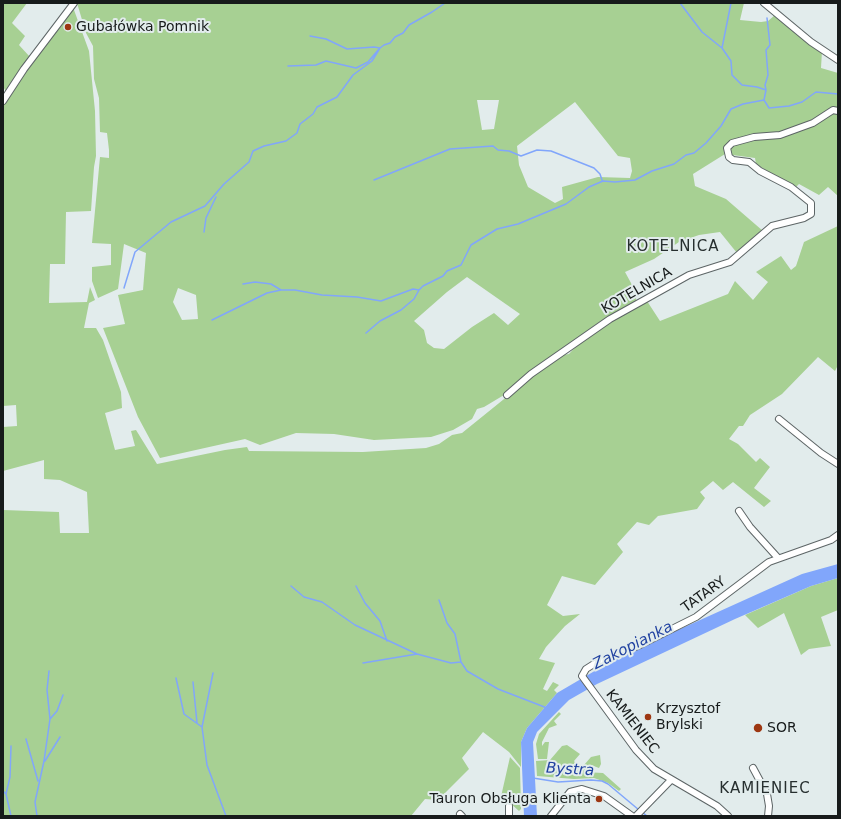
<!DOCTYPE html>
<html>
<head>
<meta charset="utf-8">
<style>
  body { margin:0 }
  #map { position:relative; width:841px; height:819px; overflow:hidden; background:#e2ecec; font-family:"DejaVu Sans",sans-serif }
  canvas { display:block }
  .frame { position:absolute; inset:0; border:4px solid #171b1b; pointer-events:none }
</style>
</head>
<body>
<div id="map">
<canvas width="841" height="819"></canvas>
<div class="frame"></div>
</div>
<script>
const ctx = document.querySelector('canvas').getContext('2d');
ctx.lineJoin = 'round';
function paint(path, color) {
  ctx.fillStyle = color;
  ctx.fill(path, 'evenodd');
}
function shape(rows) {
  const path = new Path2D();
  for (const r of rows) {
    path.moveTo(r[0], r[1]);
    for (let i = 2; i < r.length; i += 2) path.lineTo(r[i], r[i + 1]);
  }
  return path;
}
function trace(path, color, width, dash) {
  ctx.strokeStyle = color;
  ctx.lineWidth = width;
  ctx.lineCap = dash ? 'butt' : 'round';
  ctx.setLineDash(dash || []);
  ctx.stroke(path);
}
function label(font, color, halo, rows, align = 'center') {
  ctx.font = font + ' "DejaVu Sans",sans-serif';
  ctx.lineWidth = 4;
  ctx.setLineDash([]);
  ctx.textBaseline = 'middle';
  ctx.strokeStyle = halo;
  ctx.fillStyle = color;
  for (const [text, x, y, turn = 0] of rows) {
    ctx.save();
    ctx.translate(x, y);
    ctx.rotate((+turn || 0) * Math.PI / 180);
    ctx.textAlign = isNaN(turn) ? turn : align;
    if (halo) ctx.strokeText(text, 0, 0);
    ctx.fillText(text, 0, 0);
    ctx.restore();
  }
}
const green = shape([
  [3,3,27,3,12,23,25,36,19,45,30,57,6,92,3,86],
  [77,3,744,3,740,20,761,22,768,21,775,15,822,51,821,68,838,73,838,109,784,134,832,112,838,113,838,196,828,187,819,195,799,184,795,188,756,164,755,158,725,154,693,174,695,186,726,199,763,231,737,253,720,232,699,235,679,242,654,259,625,272,631,283,637,302,598,323,528,374,504,395,484,407,477,409,472,419,453,430,431,437,374,440,334,434,296,433,260,445,245,439,160,458,138,417,103,328,125,324,118,295,143,290,146,253,124,244,118,289,98,298,92,281,92,267,111,265,111,244,92,243,100,157,109,158,109,150,107,133,100,132,99,98,94,79,93,46,86,33],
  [477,100,499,100,494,129,482,130],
  [575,102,618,156,630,158,632,171,630,178,598,177,562,187,563,199,555,203,528,187,519,165,517,146],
  [467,277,520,314,508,325,494,313,472,327,444,349,434,348,427,343,424,330,414,321,447,292],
  [178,288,196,295,198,319,182,320,173,302],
  [72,10,74,10,89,51,95,111,96,156,94,167,91,211,66,212,65,264,50,264,49,303,87,302,90,287,95,300,89,303,84,328,96,328,103,340,121,392,122,408,105,413,115,450,135,446,131,431,136,430,157,464,225,450,247,447,249,451,363,452,426,448,439,444,452,435,462,433,535,374,563,355,569,354,580,342,603,326,647,301,660,321,728,294,735,281,753,300,768,282,756,272,781,256,791,270,796,266,804,242,838,226,838,365,835,371,818,357,782,394,750,415,743,426,739,426,729,439,738,444,756,462,760,458,770,467,754,488,771,501,764,507,733,482,723,490,713,481,700,492,705,498,697,509,658,516,649,525,637,522,617,544,623,552,595,585,562,576,547,605,563,616,580,614,565,626,546,647,539,659,555,663,543,689,547,691,553,682,559,685,554,690,557,693,527,728,521,742,521,767,509,752,483,732,462,758,469,769,438,800,425,799,411,816,3,816,3,510,59,512,60,533,89,533,87,492,60,480,44,479,44,460,3,471,3,427,17,426,16,405,3,406,3,103,32,60,62,25],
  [838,578,838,610,821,617,831,646,809,649,801,655,784,613,758,628,745,615,811,586],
  [559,712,561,714,554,721,557,725,549,728,542,742,542,746,545,742,549,742,547,759,538,759,536,744,539,734],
  [567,745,580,754,574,761,578,767,584,765,591,757,600,755,601,764,599,768,591,765,584,772,603,773,621,789,619,791,608,783,594,778,574,779,537,776,536,761,550,760,562,746],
  [510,757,520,768,521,809,519,811,510,803,500,801]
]);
const water = shape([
  [838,564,838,578,811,586,735,619,597,684,569,700,537,732,533,742,537,816,524,816,521,742,527,728,557,693,622,655,678,630,802,574]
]);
const stream = shape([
  [680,3,702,32,722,48,731,61,732,75,742,85,757,87,766,90,764,100,769,108,789,106,802,102,816,92,838,94],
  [310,36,326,39,347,49,374,47,380,48],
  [722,48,731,3],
  [288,66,316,65,326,61,356,68,368,62,379,49],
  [766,90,765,85,768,75,766,50,770,45,767,18],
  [374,180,450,149,493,146,498,150,509,151,521,156,537,150,551,151,594,168,600,174,602,180],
  [204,232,206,218,216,197],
  [243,284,255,282,271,284,281,290,295,290,322,295,357,297,381,301,413,289,419,290,423,286,443,276,447,271,461,265,471,245,497,229,518,224,566,204,589,187,603,181,615,182,635,180,652,171,674,164,686,155,694,153,706,143,721,126,731,109,743,104,764,100],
  [124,288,135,252,171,222,205,206,224,184,249,162,253,151,264,146,286,141,297,133,300,124,313,114,317,107,337,97,353,75,372,61,380,48,384,45,390,43,395,37,403,33,409,25,432,12,445,3],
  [212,320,267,293,281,290],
  [366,333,380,321,401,310,414,299,419,290],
  [291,586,304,597,322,602,355,625,417,654],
  [356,586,365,603,380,621,387,641],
  [439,600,447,623,455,634,461,662],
  [363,663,417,654,451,663,461,662,467,671,498,689,547,708],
  [213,673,202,727,207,765,226,816],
  [176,678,184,714,202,727],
  [193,682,197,723],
  [50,719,57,711,63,695],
  [26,739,38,781],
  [45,761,60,737],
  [533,778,558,782,591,780,602,781,608,784,639,810],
  [3,791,6,794,11,816],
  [6,794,10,777,11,746],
  [642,812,647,816],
  [37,816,35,802,44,761,50,719,47,690,49,671]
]);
const minor = shape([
  [764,3,811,42,838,60],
  [3,101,24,69,74,3],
  [507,395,531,374,610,319,689,275,730,262,772,226,804,218,811,214,811,203,791,187,760,171,749,162,733,160,729,157,727,148,732,143,754,137,780,135,813,123,833,110,838,111],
  [779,419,821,453,838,464],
  [739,511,750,527,778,558],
  [753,768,767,794,769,806,768,816],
  [509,806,509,816],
  [460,814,462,816],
  [551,816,570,792,582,789,604,796,632,816],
  [636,816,671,780],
  [728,816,717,806,654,769,636,750,582,676,586,669,597,662,640,645,696,617,769,562,831,540,838,535]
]);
const markers = [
  [68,27,4,"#9d3712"],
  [648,717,4,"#9d3712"],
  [758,728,5,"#9d3712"],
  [599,799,4,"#9d3712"]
];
const poiNames = [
  ["Gubałówka Pomnik",76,27],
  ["Krzysztof",656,709],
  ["Brylski",656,725],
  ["SOR",767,728],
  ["Tauron Obsługa Klienta",591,799,"right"]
];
const streetNames = [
  ["KOTELNICA",637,291,-30],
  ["TATARY",704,595,-36],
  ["KAMIENIEC",632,722,52]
];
const neighbourhoodNames = [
  ["KOTELNICA",673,247],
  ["KAMIENIEC",765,789]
];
const waterNames = [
  ["Zakopianka",633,646,-27],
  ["Bystra",570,770,3]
];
paint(green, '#a7d093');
paint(water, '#81a6fb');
trace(stream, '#81a6fb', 1.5);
trace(minor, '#5d6566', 8);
trace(minor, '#fff', 6);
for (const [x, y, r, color] of markers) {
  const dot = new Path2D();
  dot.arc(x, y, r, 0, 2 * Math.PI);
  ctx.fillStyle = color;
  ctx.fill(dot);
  trace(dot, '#e2ecec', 1.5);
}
label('14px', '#171b1b', '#e2ecec', poiNames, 'left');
label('14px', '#171b1b', '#e2ecec', streetNames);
ctx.letterSpacing = '1px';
label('15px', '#272f2f', '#e2ecec', neighbourhoodNames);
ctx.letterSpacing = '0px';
label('italic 15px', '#2041a0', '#e2ecec', waterNames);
</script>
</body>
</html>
